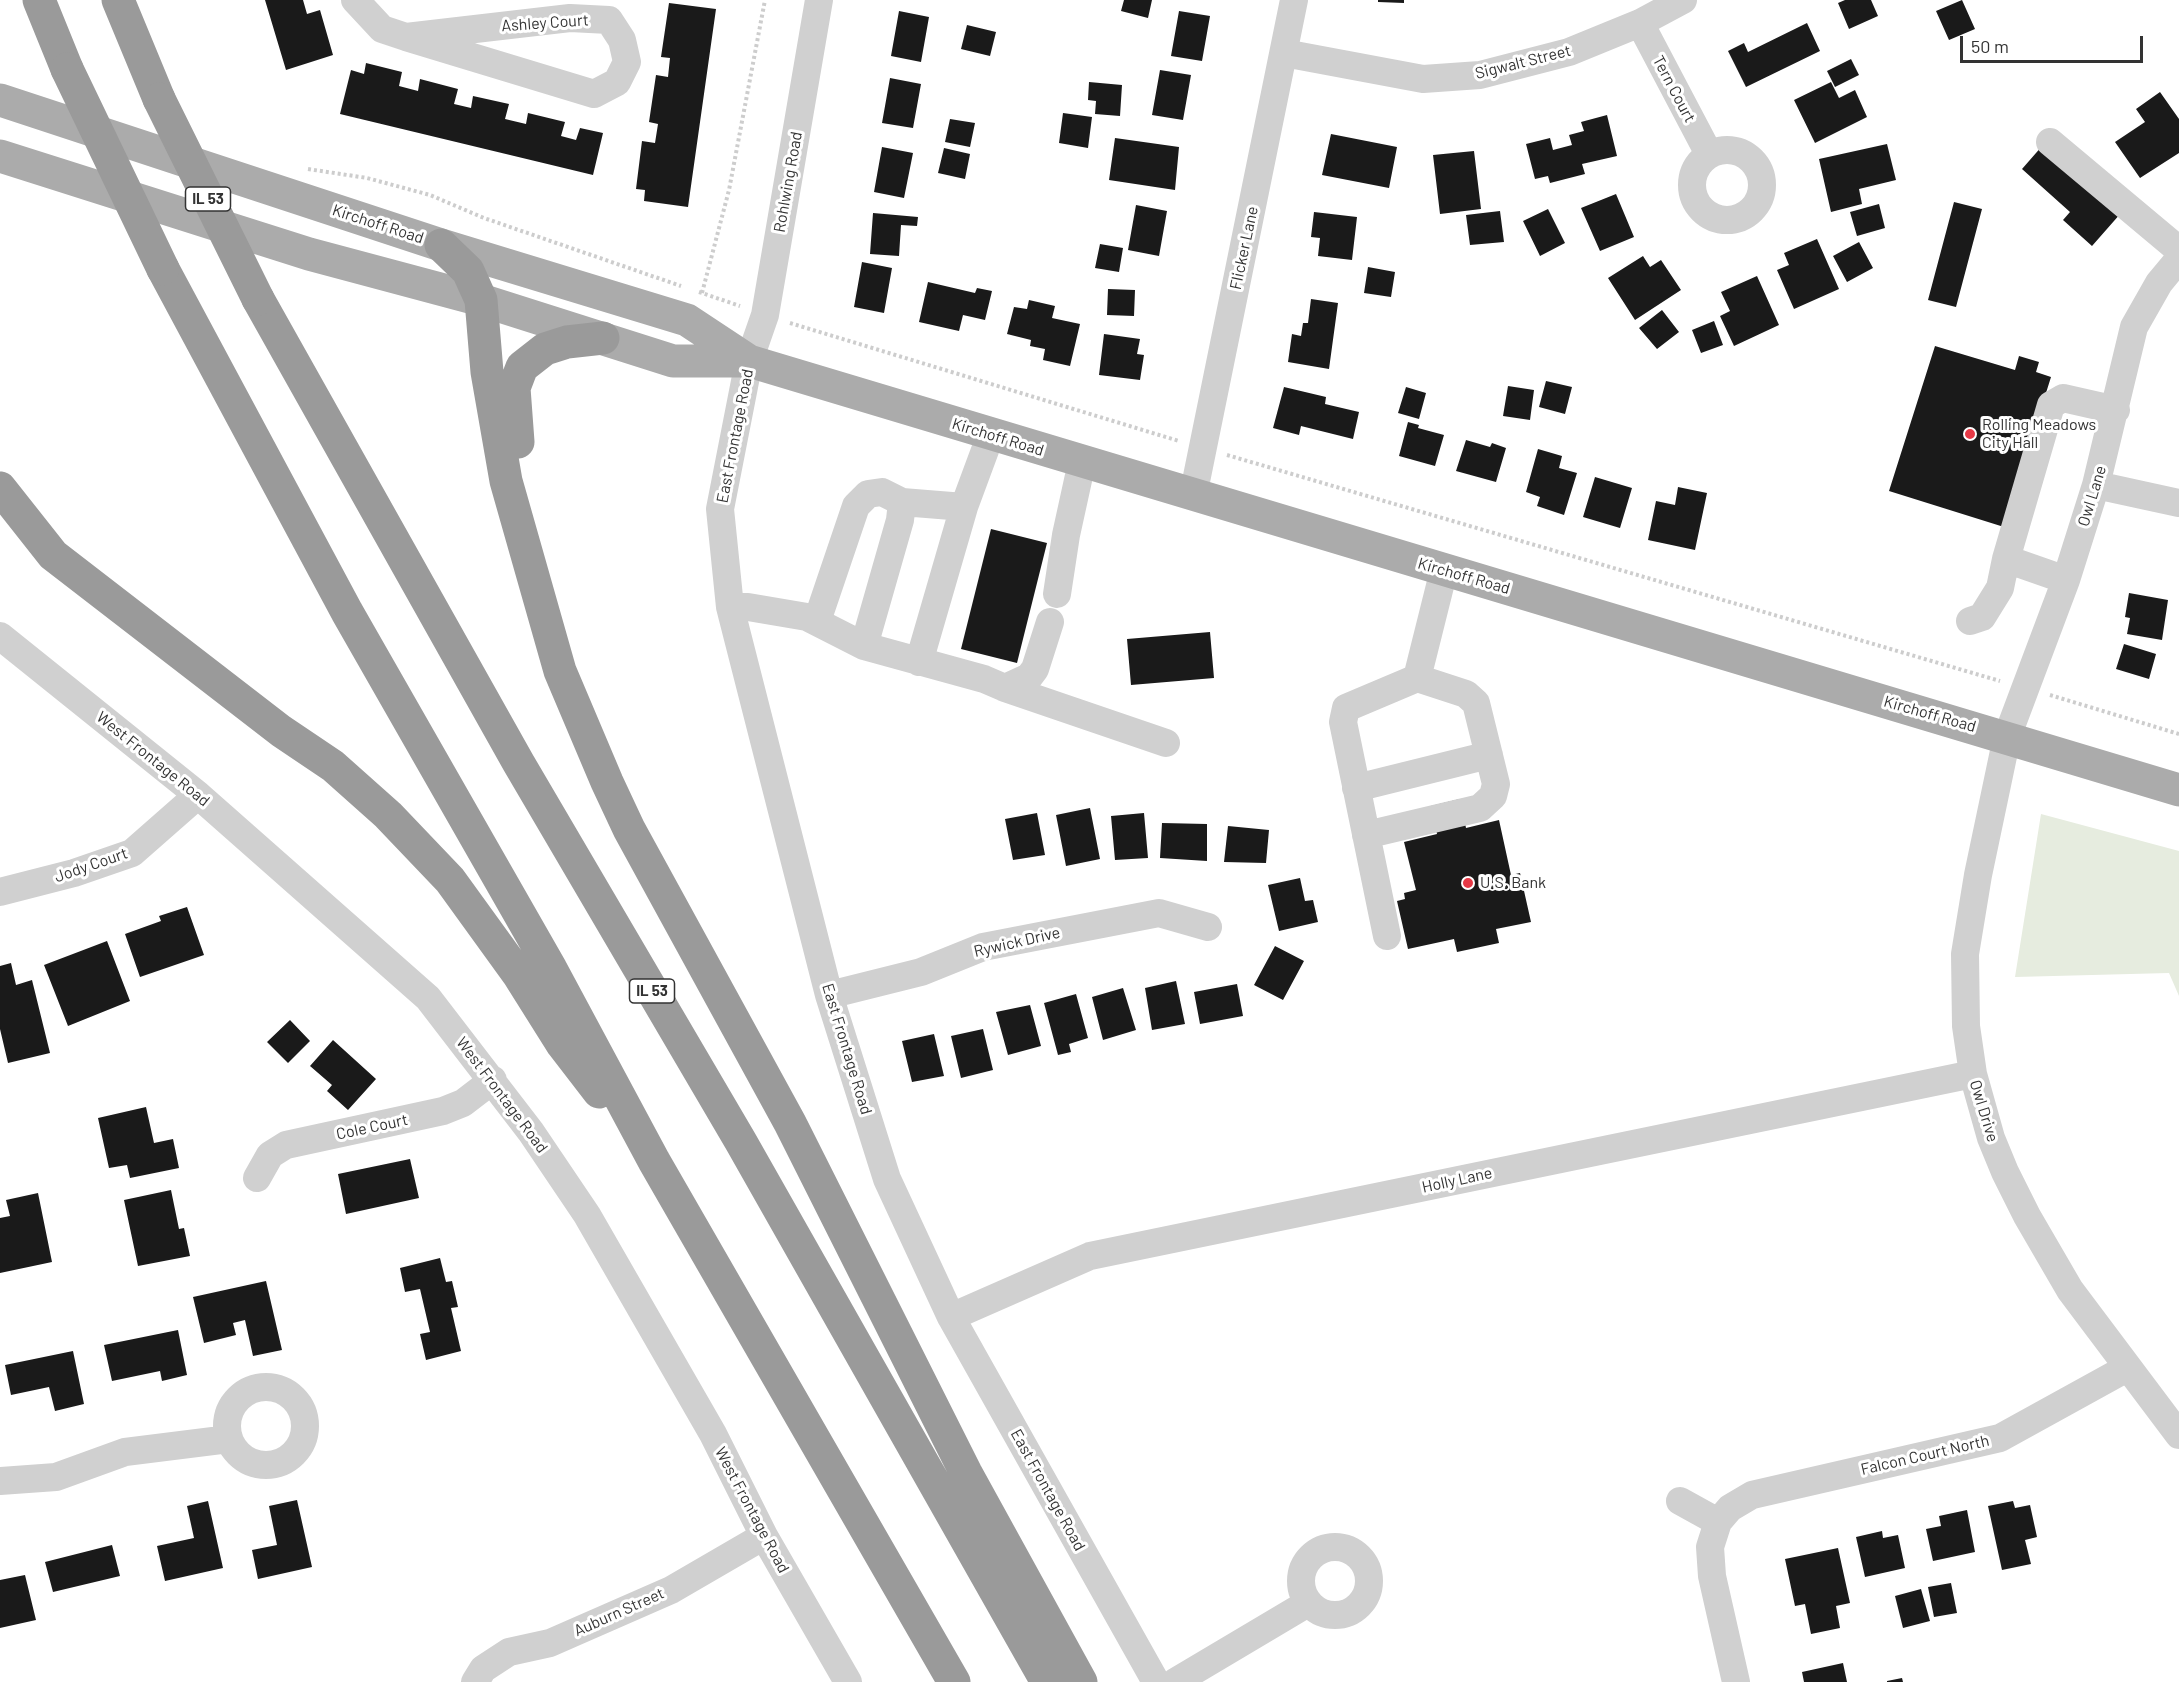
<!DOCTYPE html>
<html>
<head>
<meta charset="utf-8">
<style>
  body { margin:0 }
  #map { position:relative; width:2179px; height:1682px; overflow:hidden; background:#fff; font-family:Barlow,sans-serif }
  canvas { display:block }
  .scale { position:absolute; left:1960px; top:36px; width:183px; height:27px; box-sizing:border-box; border:3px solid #333; border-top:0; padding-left:8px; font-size:18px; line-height:21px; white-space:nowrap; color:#333; -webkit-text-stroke:4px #fff; paint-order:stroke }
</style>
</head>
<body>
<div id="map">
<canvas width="2179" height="1682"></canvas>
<div class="scale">50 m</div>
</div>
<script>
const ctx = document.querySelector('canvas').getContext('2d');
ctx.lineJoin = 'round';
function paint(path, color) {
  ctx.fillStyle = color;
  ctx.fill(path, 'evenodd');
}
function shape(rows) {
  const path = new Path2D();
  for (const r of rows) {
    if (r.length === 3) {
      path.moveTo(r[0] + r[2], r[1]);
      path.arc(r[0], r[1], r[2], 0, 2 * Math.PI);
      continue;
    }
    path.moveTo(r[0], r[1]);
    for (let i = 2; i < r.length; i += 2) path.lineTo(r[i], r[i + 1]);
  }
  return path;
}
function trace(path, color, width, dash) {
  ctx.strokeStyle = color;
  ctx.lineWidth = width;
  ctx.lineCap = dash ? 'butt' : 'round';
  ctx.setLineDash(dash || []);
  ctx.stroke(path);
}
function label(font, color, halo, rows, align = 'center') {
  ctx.font = font + ' Barlow,sans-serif';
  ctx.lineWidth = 6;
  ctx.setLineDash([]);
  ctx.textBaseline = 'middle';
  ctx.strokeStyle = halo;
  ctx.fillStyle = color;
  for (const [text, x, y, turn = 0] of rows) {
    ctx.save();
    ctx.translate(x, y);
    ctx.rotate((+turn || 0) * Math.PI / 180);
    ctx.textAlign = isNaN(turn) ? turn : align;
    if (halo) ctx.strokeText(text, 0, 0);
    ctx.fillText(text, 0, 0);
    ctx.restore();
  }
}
const green = shape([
  [2041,814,2179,851,2179,996,2169,973,2015,977]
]);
const building = shape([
  [265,0,303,0,307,14,320,10,333,55,286,70],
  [1124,0,1152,0,1148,18,1121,11],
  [1378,0,1404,0,1404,3,1378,2],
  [1845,0,1871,0,1878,16,1849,29,1838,3],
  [1962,0,1975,29,1949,40,1936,11],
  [669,3,716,9,688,207,644,201,645,190,636,189,642,141,655,143,658,124,649,122,656,75,668,77,670,58,661,57],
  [899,11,929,17,921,62,891,56],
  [1179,11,1210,16,1202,61,1171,56],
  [1807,23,1820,51,1746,87,1728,51,1744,43,1748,52],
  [967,25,996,32,990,56,961,49],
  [1851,59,1859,75,1835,87,1827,71],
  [366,63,402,72,399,86,418,91,420,79,458,89,454,104,471,108,473,96,509,104,505,119,526,124,528,113,565,122,561,136,576,140,580,128,603,133,593,175,340,114,351,70,364,74],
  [1160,70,1191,75,1183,120,1152,115],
  [890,78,921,84,913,128,882,123],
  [1089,82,1122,85,1120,116,1095,114,1096,101,1088,100],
  [1831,82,1839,98,1855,90,1867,117,1815,143,1794,100],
  [2160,92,2179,119,2179,153,2140,178,2115,142,2145,122,2136,109],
  [1063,113,1092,117,1088,148,1059,143],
  [1607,115,1617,156,1582,164,1585,174,1550,183,1548,176,1535,179,1526,144,1550,138,1553,150,1572,145,1569,135,1584,131,1581,122],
  [950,119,975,123,970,147,945,142],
  [1331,134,1397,147,1389,188,1322,175],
  [1115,138,1179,147,1175,190,1109,180],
  [1887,144,1896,180,1859,189,1862,204,1831,212,1819,159],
  [2043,145,2121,213,2092,246,2063,220,2070,212,2022,169],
  [882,147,913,153,904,198,874,192],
  [944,148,970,154,965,179,938,173],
  [1474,151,1481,209,1440,214,1433,155],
  [1616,194,1634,237,1600,251,1581,208],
  [1954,202,1982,209,1956,307,1928,300],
  [1879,204,1885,228,1857,236,1850,212],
  [1136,205,1167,211,1159,256,1128,250],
  [1548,209,1565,243,1540,256,1523,221],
  [1500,211,1504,242,1470,245,1466,215],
  [1314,212,1357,217,1352,260,1318,256,1320,238,1311,237],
  [873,213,918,217,917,226,901,225,899,256,870,254],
  [1817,239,1839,289,1794,309,1777,270,1789,265,1784,253],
  [1859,242,1873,268,1847,282,1833,256],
  [1100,244,1123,248,1119,272,1095,268],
  [1643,256,1650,267,1661,260,1681,290,1635,320,1608,278],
  [862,262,892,268,884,313,854,307],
  [1368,267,1395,272,1391,297,1364,293],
  [1757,276,1779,325,1734,346,1720,316,1730,311,1721,292],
  [928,282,975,293,977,288,992,291,985,320,963,315,959,331,919,322],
  [1108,289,1135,290,1134,316,1107,315],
  [1311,299,1338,303,1329,369,1288,362,1292,334,1301,336,1303,323,1308,323],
  [1029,300,1055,306,1052,318,1080,324,1070,366,1043,360,1045,349,1030,346,1031,340,1007,334,1014,307,1027,309],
  [1662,310,1679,332,1657,349,1639,328],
  [1714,321,1723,345,1701,353,1692,330],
  [1104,334,1140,339,1137,354,1144,355,1140,380,1099,375],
  [1935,346,2015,370,2019,356,2039,362,2036,372,2051,377,2004,527,1889,491],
  [1546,381,1572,387,1565,414,1539,407],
  [1508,386,1534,390,1530,420,1503,416],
  [1284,387,1326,397,1325,404,1359,412,1353,439,1301,426,1299,435,1273,428],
  [1406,387,1426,393,1419,419,1398,413],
  [1408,422,1419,425,1418,428,1444,435,1435,466,1399,456],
  [1466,440,1490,447,1492,443,1506,448,1496,482,1456,471],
  [1538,449,1562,456,1559,468,1577,473,1564,515,1537,506,1540,497,1526,492],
  [1595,477,1632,488,1620,528,1583,517],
  [1678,487,1707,493,1695,550,1648,540,1656,501,1675,505],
  [991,529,1047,543,1017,663,961,649],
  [2129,593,2168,600,2162,640,2127,634,2130,618,2125,617],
  [1210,632,1214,678,1131,685,1127,639],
  [2124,644,2156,654,2149,679,2116,669],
  [1460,799,1466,828,1499,820,1511,875,1520,873,1531,922,1496,929,1499,943,1457,952,1454,939,1408,949,1397,901,1405,899,1404,893,1416,890,1404,842,1437,834,1431,806],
  [1090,808,1100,859,1066,866,1056,815],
  [1037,813,1045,855,1013,860,1005,819],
  [1144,813,1148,858,1115,860,1111,816],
  [1162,823,1207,824,1207,861,1160,858],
  [1228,826,1269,830,1266,863,1224,862],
  [1300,878,1305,901,1313,900,1318,922,1279,931,1268,885],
  [187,907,204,955,140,977,125,934,161,921,159,916],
  [107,941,130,1001,68,1026,44,965],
  [1275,946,1304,961,1283,1000,1254,985],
  [11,963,16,985,32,980,50,1053,8,1063,0,1029,0,966],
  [1176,981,1185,1024,1152,1030,1145,988],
  [1237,984,1243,1016,1200,1024,1194,992],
  [1123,988,1136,1030,1103,1040,1092,997],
  [1076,994,1088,1038,1069,1044,1071,1052,1058,1055,1044,1003],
  [1030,1005,1041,1046,1008,1055,996,1012],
  [290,1020,310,1041,288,1063,267,1042],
  [983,1029,993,1070,961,1078,951,1036],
  [934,1034,944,1076,912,1082,902,1041],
  [333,1040,376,1079,348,1110,327,1091,332,1085,310,1066],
  [146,1107,154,1143,173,1139,179,1168,130,1178,127,1165,109,1168,98,1118],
  [410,1159,419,1198,346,1214,338,1174],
  [171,1190,179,1229,184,1228,190,1256,138,1266,124,1200],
  [38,1193,52,1262,0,1273,0,1218,10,1216,6,1200],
  [440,1258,446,1282,452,1281,458,1307,451,1308,461,1351,426,1360,420,1334,430,1332,420,1289,405,1292,400,1268],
  [266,1281,282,1350,253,1356,245,1320,233,1323,236,1335,204,1343,193,1297],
  [178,1330,187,1375,162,1381,160,1371,112,1381,104,1345],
  [73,1351,84,1404,55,1411,49,1387,11,1395,5,1365],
  [297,1500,312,1567,258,1579,252,1550,277,1545,269,1506],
  [208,1501,223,1568,165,1581,157,1546,194,1538,187,1506],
  [2013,1501,2015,1508,2030,1505,2037,1537,2025,1540,2031,1564,2002,1570,1988,1506],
  [1967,1510,1975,1552,1933,1561,1926,1529,1941,1526,1939,1516],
  [1882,1531,1883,1538,1898,1535,1905,1568,1865,1577,1856,1537],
  [112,1545,120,1576,53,1592,45,1562],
  [1838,1548,1850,1603,1836,1606,1840,1628,1811,1634,1805,1604,1795,1606,1785,1559],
  [25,1575,36,1620,0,1628,0,1580],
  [1951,1583,1957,1613,1934,1617,1928,1587],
  [1921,1589,1930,1621,1903,1628,1895,1596],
  [1843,1663,1847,1682,1804,1682,1802,1672],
  [1902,1678,1903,1682,1887,1682,1887,1681]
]);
const path = shape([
  [308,169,367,178,430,195,484,218,681,286],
  [699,292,740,306],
  [702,293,729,190,765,0],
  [790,323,1179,441],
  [1227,455,2000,681],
  [2050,695,2179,734]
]);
const minor = shape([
  [355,0,382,29,406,37,594,94,617,82,627,62,622,40,609,20,570,18,406,37],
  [819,0,765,315,749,361,720,509,730,607,829,995,887,1179,951,1317,1156,1682],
  [1640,23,1709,154],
  [1284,53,1423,79,1480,75,1569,52,1640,23,1683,0],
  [2050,142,2179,250],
  [1727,185,35],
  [2179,259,2159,283,2134,327,2096,485,2066,580,2007,737,1978,875,1965,954,1966,1026,1973,1074,1991,1138,2005,1172,2027,1216,2070,1290,2179,1435],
  [2096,485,2179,503],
  [1193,496,1294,0],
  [902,502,964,507],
  [2006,559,2066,580],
  [1057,594,1066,535,1082,462],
  [730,607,748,607,807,617,864,646,984,679,1005,688,1029,677,1035,669,1050,622],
  [817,621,856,506,868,494,882,492,902,502,900,520,864,646],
  [1970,621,1982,617,2000,588,2006,559,2051,405,2063,398,2116,410],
  [0,636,198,795,428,998,531,1132,587,1215,713,1434,764,1536,848,1682],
  [919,662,964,507,991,434],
  [1005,688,1166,743],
  [1356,788,1489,755],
  [1366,835,1480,808,1493,796,1496,784,1476,703,1466,694,1417,678],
  [0,892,74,873,132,853,198,795],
  [1387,936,1343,722,1346,708,1417,678,1444,570],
  [829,995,921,972,983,947,1159,913,1208,927],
  [257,1178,270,1155,286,1145,443,1111,463,1103,493,1080],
  [951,1317,1090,1256,1973,1074],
  [266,1426,39],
  [0,1481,56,1477,125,1452,229,1439],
  [1680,1501,1718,1522],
  [1335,1581,34],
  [475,1682,483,1669,509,1652,550,1643,671,1590,764,1536],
  [1175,1682,1308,1603],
  [1736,1682,1712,1576,1710,1547,1718,1522,1730,1508,1752,1495,2000,1438,2127,1368]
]);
const major = shape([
  [0,100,441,245,687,320,749,361],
  [0,156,309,254,481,300,673,361,749,361,2179,790]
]);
const highway = shape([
  [39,0,67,69],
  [118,0,159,99],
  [441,245,468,271,481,300,487,372,506,481,560,671,607,782,629,829,790,1123,966,1473,1081,1682],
  [163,269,347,612,551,969,654,1161,954,1682],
  [258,299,518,762,741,1142,1047,1682],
  [518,442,514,388,522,367,545,349,567,342,603,338],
  [0,488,53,555,281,731,333,766,388,815,450,880,518,974,562,1044,599,1092]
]);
const highwayBridge = shape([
  [67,69,163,269],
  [159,99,258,299]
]);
const markers = [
  [1970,434,6,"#e63946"],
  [1468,883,6,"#e63946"]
];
const shields = [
  [208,199,45],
  [652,991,45]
];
const shieldNames = [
  ["IL 53",208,199],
  ["IL 53",652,991]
];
const streetNames = [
  ["Ashley Court",545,23,-4],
  ["Sigwalt Street",1523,62,-14],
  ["Tern Court",1674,89,62],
  ["Rohlwing Road",788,182,-80],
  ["Kirchoff Road",378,224,18],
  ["Flicker Lane",1244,248,-78],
  ["East Frontage Road",735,436,-79],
  ["Kirchoff Road",998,437,17],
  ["Owl Lane",2092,496,-73],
  ["Kirchoff Road",1464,576,16],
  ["Kirchoff Road",1930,714,16],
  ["West Frontage Road",153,759,39],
  ["Jody Court",91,865,-19],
  ["Rywick Drive",1017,942,-13],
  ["East Frontage Road",847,1049,73],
  ["West Frontage Road",502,1095,53],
  ["Owl Drive",1984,1111,73],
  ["Cole Court",372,1127,-12],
  ["Holly Lane",1457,1180,-12],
  ["Falcon Court North",1925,1455,-13],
  ["East Frontage Road",1048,1490,61],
  ["West Frontage Road",752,1510,62],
  ["Auburn Street",619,1612,-24]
];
const poiNames = [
  ["Rolling Meadows",1982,425],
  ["City Hall",1982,443],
  ["U.S. Bank",1480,883]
];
paint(green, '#e6ecdf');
paint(building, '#1a1a1a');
trace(path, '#cdcdcd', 4, [3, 3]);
trace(minor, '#d0d0d0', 28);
trace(major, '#ababab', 33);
trace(highway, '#9a9a9a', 33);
trace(highwayBridge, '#9a9a9a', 33);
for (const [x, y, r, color] of markers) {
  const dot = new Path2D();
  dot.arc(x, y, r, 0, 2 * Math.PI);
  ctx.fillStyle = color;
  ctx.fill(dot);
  trace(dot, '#fff', 2);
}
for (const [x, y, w] of shields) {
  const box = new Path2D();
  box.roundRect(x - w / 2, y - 12, w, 24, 4.5);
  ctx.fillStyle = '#fff';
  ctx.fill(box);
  trace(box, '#333', 1.5);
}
label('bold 15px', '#333', null, shieldNames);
label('16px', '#333', '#fff', streetNames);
label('16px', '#333', '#fff', poiNames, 'left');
</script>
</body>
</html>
